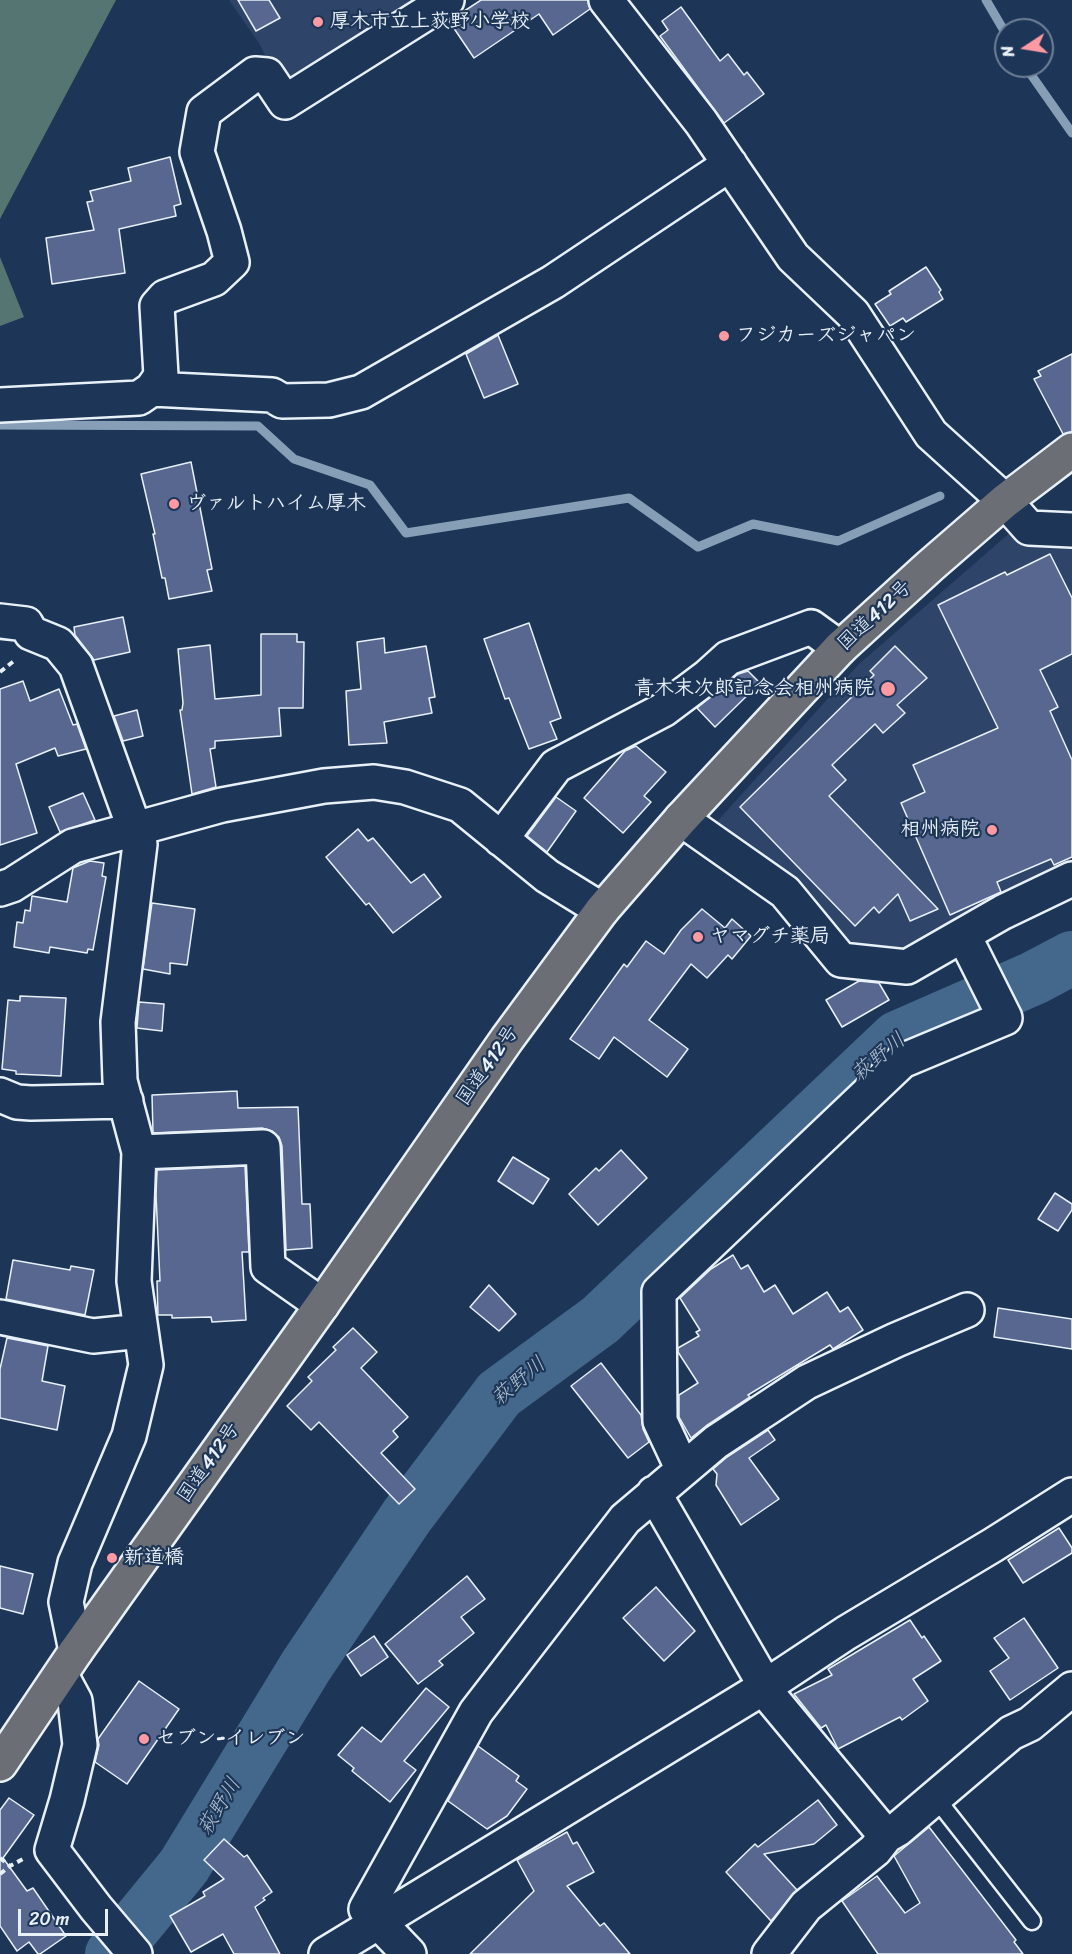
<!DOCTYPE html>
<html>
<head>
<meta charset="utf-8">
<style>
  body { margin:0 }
  #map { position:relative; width:1072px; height:1954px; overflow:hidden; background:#1d3557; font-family:Sriracha,sans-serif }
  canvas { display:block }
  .north { position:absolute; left:994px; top:18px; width:60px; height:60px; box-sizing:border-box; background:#1d3557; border:2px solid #6e8097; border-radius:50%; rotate:258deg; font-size:16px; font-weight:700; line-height:24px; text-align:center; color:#e8f1f8 }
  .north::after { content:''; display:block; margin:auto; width:21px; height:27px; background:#ff9aa2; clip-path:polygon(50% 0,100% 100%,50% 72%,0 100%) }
  .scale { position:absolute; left:18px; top:1909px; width:90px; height:27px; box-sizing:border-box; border:3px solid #e8f1f8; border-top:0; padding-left:8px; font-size:18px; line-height:21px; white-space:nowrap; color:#e8f1f8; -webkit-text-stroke:4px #1d3557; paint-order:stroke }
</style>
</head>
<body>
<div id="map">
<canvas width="1072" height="1954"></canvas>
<div class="north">N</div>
<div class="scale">20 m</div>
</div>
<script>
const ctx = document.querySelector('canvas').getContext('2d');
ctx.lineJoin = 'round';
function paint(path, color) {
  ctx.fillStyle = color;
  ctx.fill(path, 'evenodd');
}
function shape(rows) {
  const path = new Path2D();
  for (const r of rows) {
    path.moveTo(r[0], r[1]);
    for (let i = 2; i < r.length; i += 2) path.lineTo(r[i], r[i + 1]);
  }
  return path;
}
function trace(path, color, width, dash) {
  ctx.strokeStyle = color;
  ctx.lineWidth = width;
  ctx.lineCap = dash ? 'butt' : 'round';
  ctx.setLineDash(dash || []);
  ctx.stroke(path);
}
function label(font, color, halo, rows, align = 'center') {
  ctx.font = font + ' Sriracha,"Klee One",sans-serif';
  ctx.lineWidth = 4.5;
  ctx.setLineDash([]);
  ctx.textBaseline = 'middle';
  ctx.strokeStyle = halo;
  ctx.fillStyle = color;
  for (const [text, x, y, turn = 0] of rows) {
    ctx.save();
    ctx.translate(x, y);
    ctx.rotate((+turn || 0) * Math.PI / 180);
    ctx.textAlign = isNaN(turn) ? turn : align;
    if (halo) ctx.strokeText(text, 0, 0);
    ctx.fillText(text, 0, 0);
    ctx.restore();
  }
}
const built = shape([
  [229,0,425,0,300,81,278,81,259,43],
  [1013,530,1072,540,1072,867,901,954,838,942,713,826,859,664]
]);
const green = shape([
  [0,0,116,0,0,219],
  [0,257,24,317,0,326]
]);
const stream = shape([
  [986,0,1006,34],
  [1025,66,1072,133],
  [0,425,258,426,294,459,370,485,406,533,629,498,698,547,753,524,838,541,940,496]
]);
const river = shape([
  [112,1954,184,1866,306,1666,407,1516,499,1394,600,1320,897,1038,1034,978,1072,958]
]);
const building = shape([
  [238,0,269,0,280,18,256,31,238,0],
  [481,0,588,0,590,9,553,35,539,14,474,58,449,21,481,0],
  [681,7,720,61,728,54,744,75,747,72,764,94,724,123,660,36,668,30,662,21,681,7],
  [170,157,181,204,174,206,176,216,119,229,125,273,52,284,46,238,94,230,87,202,93,201,90,191,131,181,128,168,170,157],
  [926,267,941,290,939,292,943,299,906,322,903,318,890,326,875,304,891,294,889,291,926,267],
  [498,335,518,384,484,398,466,354,498,335],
  [1072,354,1072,432,1063,434,1034,379,1041,376,1038,371,1072,354],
  [191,462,212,569,207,570,212,591,169,599,165,578,162,578,153,534,155,534,141,474,191,462],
  [1050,554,1072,598,1072,654,1040,670,1058,707,1050,711,1072,760,1072,857,1054,865,1051,859,997,882,1001,892,950,915,901,803,925,792,913,765,998,728,938,605,1005,572,1007,575,1050,554],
  [123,617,130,652,94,660,75,635,74,627,123,617],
  [529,623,561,718,550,722,557,739,529,749,509,698,505,699,484,639,529,623],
  [261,634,297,634,297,642,304,642,303,708,279,708,281,736,215,741,215,748,210,749,216,787,192,794,180,710,182,710,183,703,178,649,210,645,215,699,261,695,261,634],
  [384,638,385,653,426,646,435,697,429,698,432,713,384,722,387,743,349,745,346,691,361,689,357,642,384,638],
  [895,646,927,678,897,705,905,713,883,733,875,724,832,765,846,780,829,796,938,909,910,921,898,894,879,913,874,907,855,926,740,807,874,675,870,671,895,646],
  [748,671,760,683,715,727,697,708,738,674,748,671],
  [23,681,30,701,59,689,73,725,77,724,86,749,58,756,55,748,16,764,37,833,0,845,0,689,23,681],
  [137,710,143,736,123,741,114,716,137,710],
  [636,746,666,772,644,796,651,802,623,833,584,798,625,751,636,746],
  [83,793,95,820,60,832,49,807,83,793],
  [556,797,576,811,547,852,527,836,556,797],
  [358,829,368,841,373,838,411,883,424,874,441,897,393,933,369,903,366,905,326,857,358,829],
  [90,861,104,863,102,876,106,877,93,950,88,949,87,953,50,947,49,953,14,947,17,922,23,923,25,910,30,911,32,896,67,902,73,868,90,861],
  [152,903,195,909,187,965,170,963,170,974,143,969,152,903],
  [702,909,725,928,732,919,751,936,732,959,728,955,707,978,691,964,649,1020,688,1049,667,1077,614,1037,599,1059,570,1039,624,964,627,967,646,941,664,954,681,930,702,909],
  [859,981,879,983,889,1000,842,1027,826,1000,859,981],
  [20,996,66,998,61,1076,16,1074,16,1071,2,1069,8,1000,20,1001,20,996],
  [139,1002,164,1004,162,1031,137,1028,139,1002],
  [237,1091,238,1108,298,1107,302,1204,310,1204,312,1248,286,1250,282,1146,279,1137,272,1131,262,1128,153,1133,152,1095,237,1091],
  [621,1150,647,1178,598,1225,569,1194,596,1168,599,1171,621,1150],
  [513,1157,549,1179,533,1204,498,1181,513,1157],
  [245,1166,249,1252,242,1252,246,1320,212,1322,211,1317,172,1318,172,1315,158,1315,157,1281,160,1281,156,1195,157,1170,245,1166],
  [1055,1193,1072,1204,1072,1210,1058,1231,1038,1219,1055,1193],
  [733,1255,741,1269,748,1265,764,1292,775,1285,793,1314,827,1292,840,1312,848,1307,863,1330,833,1349,830,1345,748,1395,750,1397,706,1426,691,1438,679,1417,679,1395,698,1383,678,1352,678,1348,699,1336,696,1332,700,1330,680,1298,711,1269,733,1255],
  [13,1260,70,1270,71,1266,94,1270,85,1315,6,1299,13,1260],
  [489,1285,516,1314,499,1331,470,1307,489,1285],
  [998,1308,1072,1319,1072,1349,994,1337,998,1308],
  [353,1328,377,1352,361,1368,408,1417,393,1431,398,1437,381,1453,415,1489,399,1504,319,1422,311,1430,287,1406,312,1381,308,1377,336,1350,333,1347,353,1328],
  [7,1338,48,1346,42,1381,65,1386,57,1430,0,1418,0,1369,7,1338],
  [601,1363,641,1415,643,1429,649,1442,628,1458,571,1386,601,1363],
  [768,1430,775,1440,749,1458,779,1499,741,1525,716,1485,717,1474,713,1469,727,1457,768,1430],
  [1059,1528,1072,1548,1072,1553,1023,1583,1008,1560,1059,1528],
  [0,1566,33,1574,23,1614,0,1608,0,1566],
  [467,1576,485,1599,461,1617,474,1633,439,1661,443,1665,418,1684,385,1644,467,1576],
  [656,1587,695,1631,664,1661,623,1618,656,1587],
  [1024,1618,1058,1668,1010,1700,990,1671,1009,1658,994,1638,1024,1618],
  [910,1620,922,1638,924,1636,941,1661,913,1679,928,1701,902,1720,900,1717,838,1749,826,1725,821,1728,794,1694,832,1675,828,1669,910,1620],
  [374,1636,388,1657,361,1676,347,1655,374,1636],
  [139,1681,179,1709,127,1784,95,1762,99,1745,98,1739,139,1681],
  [426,1688,449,1707,404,1761,416,1770,390,1802,352,1771,354,1768,338,1755,362,1727,381,1742,426,1688],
  [478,1746,519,1776,516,1781,527,1789,507,1816,487,1829,448,1801,478,1746],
  [9,1798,34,1815,3,1858,27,1891,33,1888,66,1936,40,1954,38,1954,29,1942,17,1951,0,1926,0,1810,9,1798],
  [818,1800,837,1825,814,1844,764,1854,797,1890,771,1921,726,1872,755,1844,758,1847,818,1800],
  [929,1827,1016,1940,1014,1942,1023,1954,878,1954,842,1901,877,1876,905,1913,920,1903,894,1856,929,1827],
  [567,1832,573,1844,577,1842,594,1872,567,1886,600,1926,604,1923,630,1954,470,1954,534,1891,517,1860,567,1832],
  [224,1839,244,1857,247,1855,272,1892,263,1898,265,1900,255,1907,280,1954,234,1954,223,1934,191,1952,170,1916,205,1896,203,1892,224,1879,204,1860,224,1839]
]);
const path = shape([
  [0,672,15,660],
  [0,1858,10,1866,23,1859],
  [0,1874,10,1866]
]);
const lane = shape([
  [935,1797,1032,1921]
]);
const street = shape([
  [606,0,701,122,793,257,853,314,931,434,1005,501,1029,528,1072,530],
  [152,389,272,395,282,401,329,400,361,392,553,282,730,164],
  [0,405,139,398,152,389,161,376,157,306,165,297,214,279,232,262,224,231,197,152,204,112,255,74,267,75,285,102,447,0],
  [0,621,26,624,31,633,58,644,76,666,140,844,118,1022,120,1081,139,1152,134,1281,146,1365,129,1436,75,1563,66,1602,76,1651],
  [681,819,785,892,841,960,907,967,1003,912,1072,879],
  [501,839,556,766,663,710,707,677,728,658,811,627,840,648],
  [0,889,12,885,73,846,222,805,324,786,374,782,405,787,460,805,547,876,602,910],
  [0,1095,17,1102,31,1103,126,1101],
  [139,1152,263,1147,268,1267,322,1305],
  [0,1317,93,1336,141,1331],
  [683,1470,660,1421,659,1292,902,1061,1005,1018,964,936],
  [654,1493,759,1675,763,1688,886,1836],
  [61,1675,75,1701,80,1745,67,1800,52,1850,96,1908,135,1954],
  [409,1954,366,1909,476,1712,625,1519,716,1442,807,1382,896,1340,967,1310],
  [769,1954,806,1906,875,1850,886,1836,898,1829,1011,1733,1030,1724,1072,1689]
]);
const secondary = shape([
  [326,1954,763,1688,846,1633,993,1545,1072,1495]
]);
const highway = shape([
  [0,1764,76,1651,322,1305,507,1039,602,910,681,819,840,648,930,566,1005,501,1072,450]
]);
const markers = [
  [318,22,6,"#ff9aa2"],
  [724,336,6,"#ff9aa2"],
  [174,504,6,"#ff9aa2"],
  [888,689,8,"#ff9aa2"],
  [992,830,6,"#ff9aa2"],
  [698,937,6,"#ff9aa2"],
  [112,1558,6,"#ff9aa2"],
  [144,1739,6,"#ff9aa2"]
];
const poiNames = [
  ["厚木市立上荻野小学校",330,22],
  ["フジカーズジャパン",736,336],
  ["ヴァルトハイム厚木",186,504],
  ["青木末次郎記念会相州病院",874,689,"right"],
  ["相州病院",980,830,"right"],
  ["ヤマグチ薬局",710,937],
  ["新道橋",124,1558],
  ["セブン-イレブン",156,1739]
];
const streetNames = [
  ["国道412号",875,616,-43],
  ["国道412号",488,1066,-55],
  ["国道412号",209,1463,-55]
];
const waterNames = [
  ["萩野川",879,1058,-40],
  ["萩野川",519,1382,-40],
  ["萩野川",220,1807,-59]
];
paint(built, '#2e4468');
paint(green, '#557573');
trace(stream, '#869fb7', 9);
trace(river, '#44688b', 54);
paint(building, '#57678f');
trace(building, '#e8f1f8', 1.5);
trace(lane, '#e8f1f8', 21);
trace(street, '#e8f1f8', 38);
trace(secondary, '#e8f1f8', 38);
trace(highway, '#e8f1f8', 38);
trace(path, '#e8f1f8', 4, [6, 4.5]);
trace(lane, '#1d3557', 16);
trace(street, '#1d3557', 33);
trace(secondary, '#1d3557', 33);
trace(highway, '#6b6f75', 33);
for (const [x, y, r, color] of markers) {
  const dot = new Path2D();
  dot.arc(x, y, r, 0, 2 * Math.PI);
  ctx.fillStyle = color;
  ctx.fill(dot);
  trace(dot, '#1d3557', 2);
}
label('bold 20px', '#e8f1f8', '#1d3557', poiNames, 'left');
label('20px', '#e8f1f8', '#1d3557', streetNames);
label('italic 21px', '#afc1d2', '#1d3557', waterNames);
</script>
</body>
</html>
